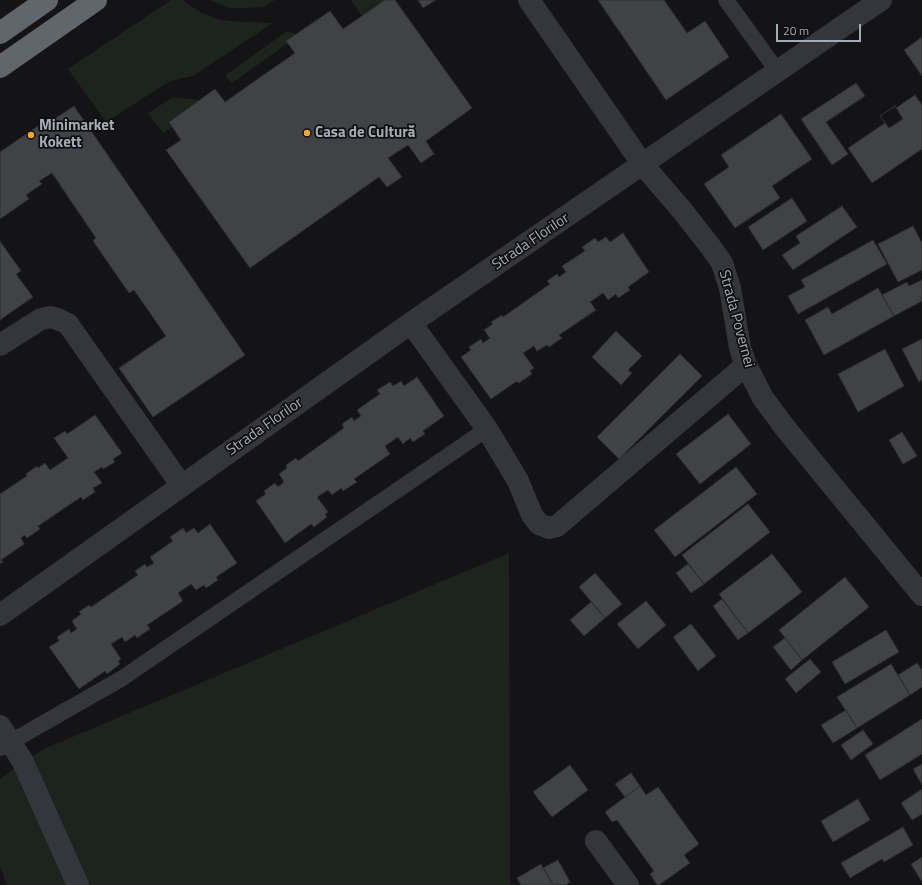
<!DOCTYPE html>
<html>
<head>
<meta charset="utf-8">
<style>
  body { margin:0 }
  #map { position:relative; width:922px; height:885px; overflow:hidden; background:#141416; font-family:"Titillium Web",sans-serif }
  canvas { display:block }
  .scale { position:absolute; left:776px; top:24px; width:85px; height:18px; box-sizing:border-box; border:2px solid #a6acb6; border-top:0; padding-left:5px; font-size:12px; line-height:14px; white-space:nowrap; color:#a6acb6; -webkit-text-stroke:3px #0f0f11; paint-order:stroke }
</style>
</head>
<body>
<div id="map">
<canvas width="922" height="885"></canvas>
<div class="scale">20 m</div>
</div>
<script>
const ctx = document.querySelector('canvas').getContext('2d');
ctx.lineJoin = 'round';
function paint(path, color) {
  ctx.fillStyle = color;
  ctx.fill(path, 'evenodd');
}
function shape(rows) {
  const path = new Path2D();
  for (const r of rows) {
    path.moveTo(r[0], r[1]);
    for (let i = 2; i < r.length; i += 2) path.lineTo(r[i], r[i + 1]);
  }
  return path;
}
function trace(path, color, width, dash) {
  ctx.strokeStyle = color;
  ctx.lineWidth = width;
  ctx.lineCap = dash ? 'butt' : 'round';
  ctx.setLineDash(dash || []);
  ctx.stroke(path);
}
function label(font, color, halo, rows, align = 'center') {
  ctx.font = font + ' "Titillium Web",sans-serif';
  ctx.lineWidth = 3.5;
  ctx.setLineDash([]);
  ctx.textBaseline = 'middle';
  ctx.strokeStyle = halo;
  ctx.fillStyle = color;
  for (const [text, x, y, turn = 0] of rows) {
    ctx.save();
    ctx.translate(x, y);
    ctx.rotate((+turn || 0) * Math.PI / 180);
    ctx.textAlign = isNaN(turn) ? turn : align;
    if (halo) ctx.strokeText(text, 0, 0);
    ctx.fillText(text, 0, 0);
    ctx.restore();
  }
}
const green = shape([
  [171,0,182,0,202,13,217,19,231,21,273,23,193,76,170,81,106,122,68,69],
  [210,0,275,0,264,7,246,8,228,8],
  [351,0,385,0,362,16],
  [287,31,296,34,287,42,288,43,232,83,230,81,226,76,227,74],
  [173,97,200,100,169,122,172,127,163,133,148,113],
  [509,553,510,885,7,885,0,867,0,779,23,762,46,748]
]);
const building = shape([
  [385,0,395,0,472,108,426,141,434,154,421,163,408,145,388,158,402,177,387,187,379,177,250,268,166,150,181,140,169,122,215,89,225,102,295,53,286,41,330,11,343,29,385,0],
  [418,0,436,0,423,8,418,0],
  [598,0,664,0,687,33,705,21,729,57,666,100,598,0],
  [922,37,922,76,904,50,922,37],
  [856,83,865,96,826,122,848,154,832,165,801,119,856,83],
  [915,95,922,105,922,149,872,183,848,148,885,123,880,116,895,106,896,108,915,95],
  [74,106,245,355,153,417,119,368,166,336,134,290,129,293,93,241,96,238,52,173,39,181,42,184,26,195,29,199,0,219,0,152,51,117,53,120,74,106],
  [895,106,903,119,889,128,880,116,895,106],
  [781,114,812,159,772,186,780,198,735,228,704,184,729,167,721,155,781,114],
  [792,198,807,221,763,250,748,227,792,198],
  [842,206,857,227,793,270,782,255,800,243,796,236,842,206],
  [913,226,922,243,922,270,898,282,878,244,913,226],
  [623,233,649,272,628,287,630,290,618,298,616,294,608,300,603,293,590,302,596,310,559,335,562,338,549,347,547,345,537,351,534,346,523,353,534,368,530,371,532,374,519,383,517,381,491,399,461,357,471,350,469,347,481,339,483,343,490,338,484,330,493,324,491,322,502,315,503,317,550,284,547,281,557,274,559,277,566,272,562,266,585,251,582,247,595,238,598,242,606,237,610,242,623,233],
  [873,240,887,264,798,314,788,296,805,287,801,280,873,240],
  [0,241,21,271,16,274,33,297,0,320,0,241],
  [922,280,922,301,894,316,882,295,907,282,909,286,922,280],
  [878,288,894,316,824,355,805,320,828,307,832,314,878,288],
  [616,331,642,356,628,370,632,373,621,385,592,357,616,331],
  [922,339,922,380,919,382,902,349,922,339],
  [885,349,904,386,858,412,838,374,885,349],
  [680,354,702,376,619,459,597,437,680,354],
  [417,377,444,416,423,431,425,434,413,442,410,438,403,444,398,437,385,446,390,454,354,479,357,482,343,491,341,488,332,495,328,490,317,497,328,512,325,514,327,517,314,527,311,524,285,543,256,501,266,494,264,491,275,483,278,487,284,482,279,474,287,468,286,465,296,458,298,461,344,428,342,424,352,417,354,421,361,416,357,410,380,394,377,390,390,382,393,386,401,381,404,386,417,377],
  [728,414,751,444,700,484,676,454,728,414],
  [95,415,122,453,113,459,115,462,103,469,102,467,94,472,102,483,93,488,95,492,83,500,81,497,38,526,40,529,27,538,24,535,21,538,24,544,1,560,3,562,0,564,0,494,27,476,26,474,37,466,38,468,45,463,50,470,68,458,54,438,65,431,67,434,95,415],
  [902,432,917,456,903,464,889,440,902,432],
  [736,467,757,494,675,557,654,530,736,467],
  [748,504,770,532,704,584,682,555,748,504],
  [210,524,237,563,216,577,218,580,206,588,204,585,196,590,191,584,178,593,183,601,147,625,150,629,137,638,135,635,125,642,122,637,111,644,121,659,118,661,120,664,107,674,105,671,79,689,49,647,59,641,57,637,69,629,71,633,77,629,72,621,81,614,79,612,89,605,91,607,138,575,135,571,145,564,147,567,154,563,150,557,173,541,170,537,183,528,186,533,194,528,198,533,210,524],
  [772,554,802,592,748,633,719,594,772,554],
  [688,564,704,584,691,593,676,573,688,564],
  [595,573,622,604,605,618,579,587,595,573],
  [845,577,869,607,802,660,779,630,845,577],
  [722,599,748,633,738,640,713,606,722,599],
  [646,601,666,625,638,649,617,624,646,601],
  [591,602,605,618,584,636,570,620,591,602],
  [691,624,716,656,698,671,673,637,691,624],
  [886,630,899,652,845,684,832,662,886,630],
  [785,638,802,660,791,670,773,647,785,638],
  [810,659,821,672,796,693,785,679,810,659],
  [917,663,922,670,922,687,910,695,898,675,917,663],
  [891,664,910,695,857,728,837,697,891,664],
  [846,710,857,728,833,743,821,725,846,710],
  [922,719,922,754,880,780,865,755,922,719],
  [863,730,873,744,851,760,841,745,863,730],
  [922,764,922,785,913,769,922,764],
  [570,765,588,790,552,817,533,792,570,765],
  [631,773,640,786,625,797,615,784,631,773],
  [640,786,646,795,658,787,699,844,684,855,690,863,659,885,657,885,650,874,654,871,617,820,612,822,605,812,640,786],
  [922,789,922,814,912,820,901,803,922,789],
  [858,799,870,820,833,842,821,821,858,799],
  [903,827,913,845,884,862,882,859,850,878,841,863,903,827],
  [922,857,922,882,911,864,922,857],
  [558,860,570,882,566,885,553,885,543,868,558,860],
  [541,864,553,885,521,885,517,878,541,864]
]);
const lane = shape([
  [726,0,778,72],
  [0,748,121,679,487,429]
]);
const street = shape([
  [529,0,643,165,681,209,710,246,722,263,730,288,740,348,746,365,763,398,786,429,922,595],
  [411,323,487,429,518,481,532,515,539,524,549,528,557,526,564,520,746,365],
  [0,345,41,319,51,317,60,320,68,324,182,486],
  [0,615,411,323,881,0],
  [0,726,22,760,78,885],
  [596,841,628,885]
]);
const highway = shape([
  [0,33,47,0],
  [0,67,96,0]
]);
const markers = [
  [307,133,4,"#f2a530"],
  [31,135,4,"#f2a530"]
];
const poiNames = [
  ["Minimarket",39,126],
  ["Kokett",39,143],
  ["Casa de Cultură",315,133]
];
const streetNames = [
  ["Strada Florilor",531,242,-34],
  ["Strada Povernei",736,319,75],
  ["Strada Florilor",265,427,-35]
];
paint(green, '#1c241d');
paint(building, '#404246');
trace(building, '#2e2e32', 1);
trace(lane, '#35363b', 16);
trace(street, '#35363b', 22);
trace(highway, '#61656c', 22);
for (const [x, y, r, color] of markers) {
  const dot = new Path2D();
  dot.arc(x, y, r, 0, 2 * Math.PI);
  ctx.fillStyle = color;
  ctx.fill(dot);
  trace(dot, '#0f0f11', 1.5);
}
label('bold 15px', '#a6acb6', '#0f0f11', poiNames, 'left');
label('15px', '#a6acb6', '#0f0f11', streetNames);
</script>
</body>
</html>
